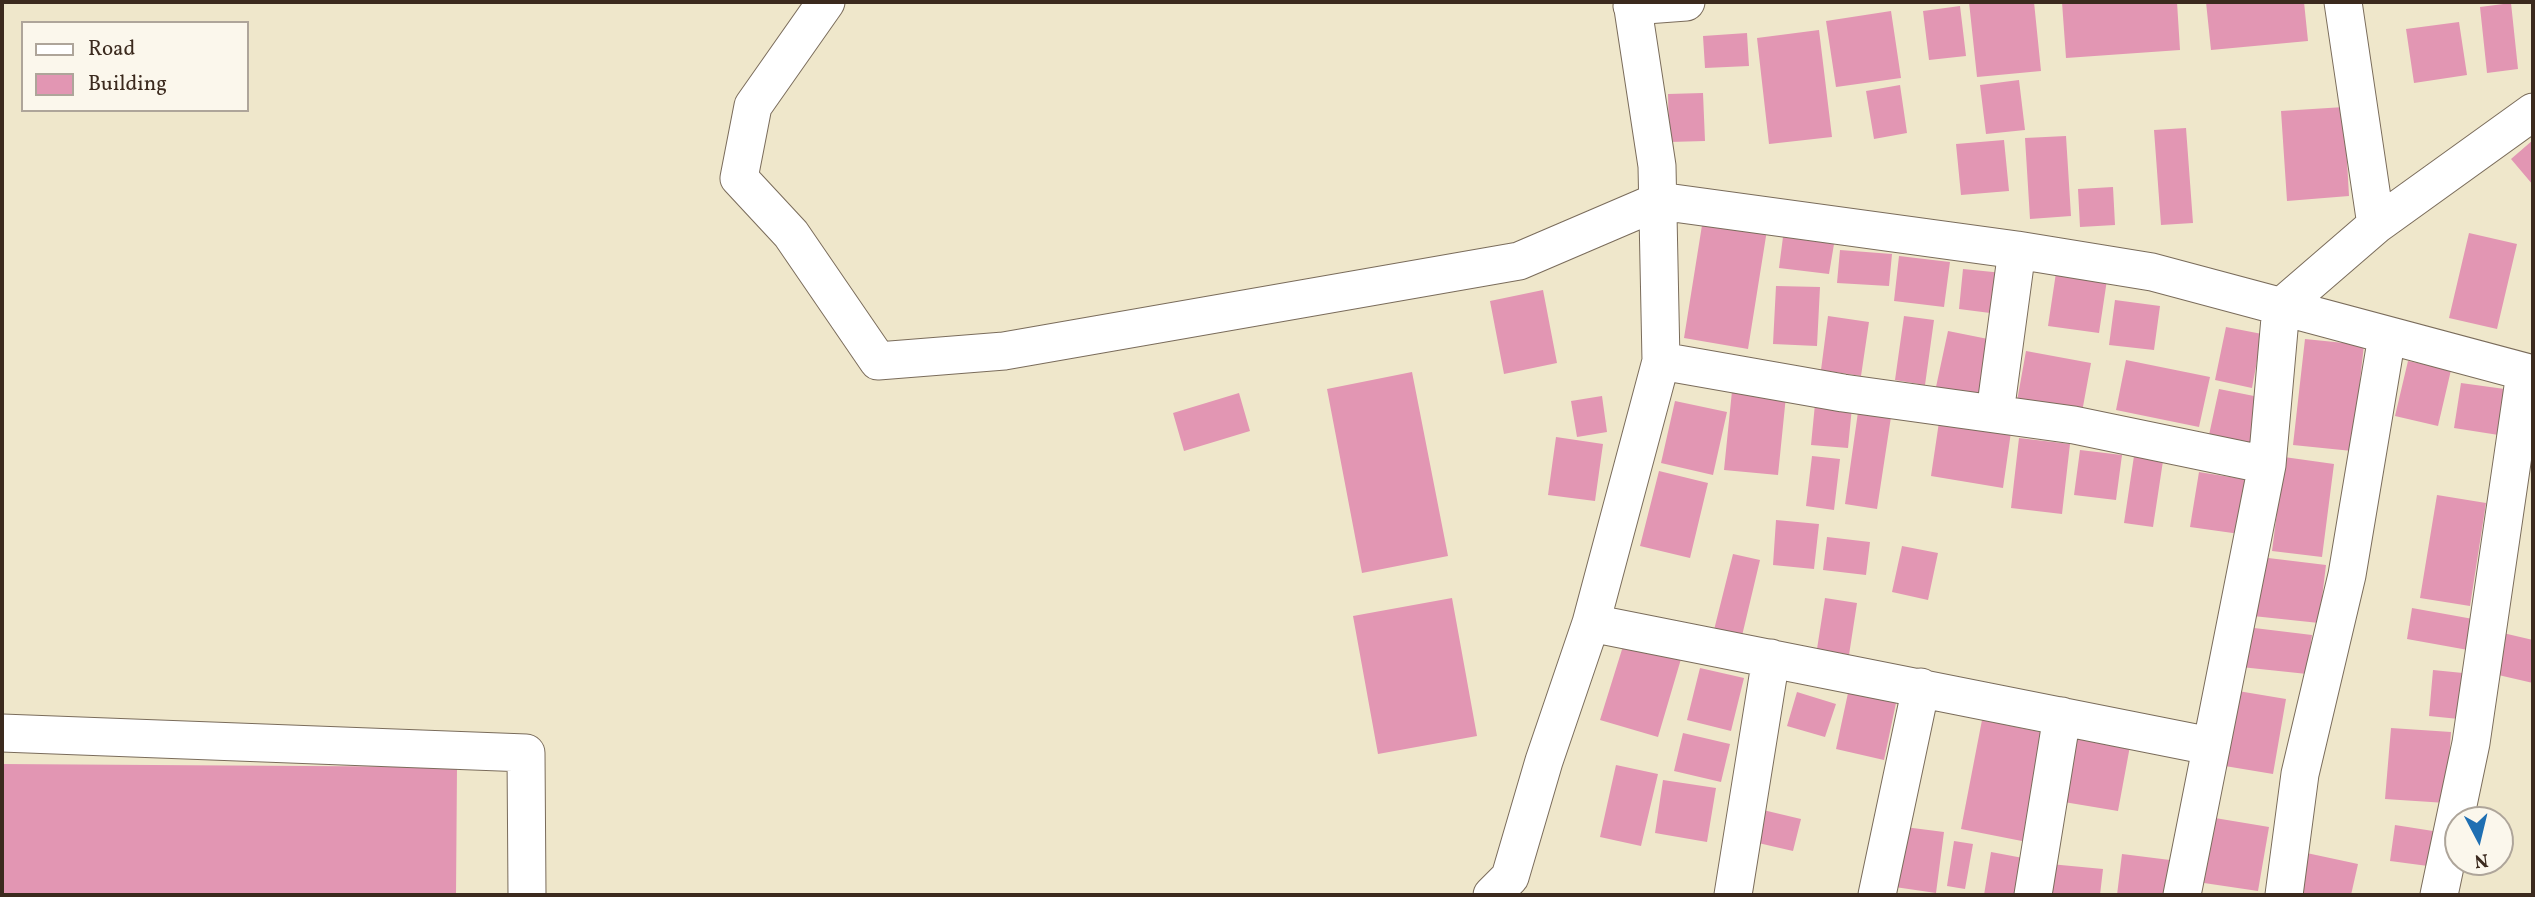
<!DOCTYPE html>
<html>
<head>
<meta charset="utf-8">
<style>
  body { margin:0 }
  #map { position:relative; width:2535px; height:897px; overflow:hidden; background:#efe7cb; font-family:Vollkorn,serif }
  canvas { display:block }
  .frame { position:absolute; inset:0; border:4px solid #3b2a1e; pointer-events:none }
  .legend { position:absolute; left:21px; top:21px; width:228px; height:91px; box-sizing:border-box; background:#fbf7ec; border:2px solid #aea59a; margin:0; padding:9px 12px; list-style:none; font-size:21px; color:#3b2a1e }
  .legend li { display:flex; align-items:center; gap:14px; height:35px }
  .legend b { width:35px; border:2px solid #aea59a }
  .north { position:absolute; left:2444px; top:806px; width:70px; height:70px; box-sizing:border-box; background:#fbf7ec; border:2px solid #aea59a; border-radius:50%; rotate:173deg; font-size:19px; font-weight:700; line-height:28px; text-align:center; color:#3b2a1e }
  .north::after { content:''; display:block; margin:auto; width:24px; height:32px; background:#1f6fb2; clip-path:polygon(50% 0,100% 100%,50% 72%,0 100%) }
</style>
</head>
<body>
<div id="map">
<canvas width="2535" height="897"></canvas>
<div class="frame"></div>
<ul class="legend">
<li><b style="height:9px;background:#fff"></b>Road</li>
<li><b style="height:19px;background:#e296b3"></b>Building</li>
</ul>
<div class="north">N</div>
</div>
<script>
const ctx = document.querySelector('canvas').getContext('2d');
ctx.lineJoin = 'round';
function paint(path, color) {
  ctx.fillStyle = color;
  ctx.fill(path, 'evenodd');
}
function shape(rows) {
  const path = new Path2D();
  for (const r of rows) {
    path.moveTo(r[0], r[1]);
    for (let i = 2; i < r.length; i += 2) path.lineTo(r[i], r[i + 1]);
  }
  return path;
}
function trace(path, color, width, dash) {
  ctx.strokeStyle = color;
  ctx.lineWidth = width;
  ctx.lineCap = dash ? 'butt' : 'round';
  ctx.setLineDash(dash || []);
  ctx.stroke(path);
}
const building = shape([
  [1969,2,2034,2,2041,71,1977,77],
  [2062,2,2177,2,2180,50,2066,58],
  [2206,2,2304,2,2308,41,2211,50],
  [2511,3,2518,69,2487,73,2480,7],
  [1960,6,1966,56,1929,60,1923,11],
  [1891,11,1901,78,1836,87,1826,21],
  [2459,22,2467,75,2414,83,2406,29],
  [1819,30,1832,137,1769,144,1757,38],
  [1747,33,1749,66,1705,68,1703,36],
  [2019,80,2025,130,1986,134,1980,85],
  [1900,85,1907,133,1874,139,1866,91],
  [1703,93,1705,141,1669,142,1668,94],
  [2344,107,2349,196,2287,201,2281,111],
  [2186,128,2193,223,2161,225,2154,130],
  [2066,136,2071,216,2030,219,2025,138],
  [2004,140,2009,191,1961,195,1956,144],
  [2533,140,2533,185,2511,159],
  [2113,187,2115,225,2080,227,2078,189],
  [1703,219,1767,230,1748,349,1684,338],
  [2469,233,2517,244,2497,329,2449,318],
  [1783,237,1834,244,1829,274,1779,268],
  [1840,250,1892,254,1889,286,1837,283],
  [1899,256,1950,262,1944,307,1894,301],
  [2057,266,2108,273,2099,333,2048,326],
  [1963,269,2003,273,1998,314,1959,309],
  [1776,286,1820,287,1817,346,1773,344],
  [1543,290,1557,363,1504,374,1490,301],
  [2115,300,2160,306,2154,350,2109,345],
  [1828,316,1869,322,1861,376,1821,370],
  [1904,316,1934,320,1925,385,1895,380],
  [2226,327,2262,334,2252,388,2215,380],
  [1948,331,1998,341,1986,397,1936,387],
  [2305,339,2364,345,2352,451,2293,445],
  [2026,351,2091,363,2082,412,2017,401],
  [2126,360,2210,377,2199,427,2116,410],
  [2408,361,2451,370,2438,426,2395,416],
  [1412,372,1448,556,1362,573,1327,389],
  [2461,383,2512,390,2505,436,2454,428],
  [2219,389,2269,399,2259,445,2209,435],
  [1732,391,1786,396,1778,475,1724,470],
  [1239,393,1250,431,1184,451,1173,413],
  [1602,396,1607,432,1577,437,1571,401],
  [1675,401,1727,412,1713,475,1661,463],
  [1815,404,1852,407,1848,448,1811,445],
  [1858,412,1891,417,1877,509,1845,504],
  [1939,422,2011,432,2003,488,1931,476],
  [1556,437,1603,444,1595,501,1548,495],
  [2019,438,2070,444,2062,514,2011,508],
  [2080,450,2122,455,2116,500,2074,495],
  [1812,456,1840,459,1834,510,1806,506],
  [2134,456,2163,461,2153,527,2124,523],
  [2284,457,2334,464,2322,557,2272,551],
  [1659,471,1708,483,1690,558,1640,546],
  [2199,472,2255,481,2247,535,2190,527],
  [2437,495,2486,503,2470,606,2420,598],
  [1776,520,1819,524,1814,569,1773,565],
  [1827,537,1870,542,1866,575,1823,570],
  [1902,546,1938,553,1928,600,1892,592],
  [1733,554,1760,560,1741,640,1713,634],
  [2260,557,2326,565,2319,623,2253,616],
  [1452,598,1477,736,1378,754,1353,616],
  [1825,598,1857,603,1849,655,1817,649],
  [2412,608,2473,619,2468,650,2407,639],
  [2246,627,2312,635,2307,674,2241,667],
  [2503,633,2533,640,2533,683,2494,674],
  [1624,643,1681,659,1658,737,1600,720],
  [1700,668,1744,678,1731,731,1687,720],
  [2433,670,2463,673,2459,719,2429,716],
  [2238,691,2286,699,2273,774,2225,766],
  [1797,692,1836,704,1825,737,1787,726],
  [1848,693,1896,703,1884,760,1836,749],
  [1982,720,2050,734,2027,842,1961,829],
  [2391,728,2451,732,2446,803,2385,799],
  [1683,733,1730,744,1721,782,1674,771],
  [2069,736,2130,746,2118,811,2058,801],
  [2,764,457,767,456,895,2,895],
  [1616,765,1658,774,1641,846,1600,837],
  [1663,780,1716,788,1707,842,1655,833],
  [1763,810,1801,819,1793,851,1754,842],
  [2215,818,2269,827,2258,891,2204,883],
  [2395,825,2433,831,2428,866,2390,861],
  [1897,826,1944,832,1936,893,1888,886],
  [1954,841,1973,844,1965,889,1947,886],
  [1991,852,2023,858,2017,895,1984,895],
  [2302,852,2358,864,2351,895,2293,895],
  [2122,854,2170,860,2166,895,2117,895],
  [2050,864,2103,869,2100,895,2047,895]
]);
const minor = shape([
  [826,2,753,106,739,178,791,234,878,361,1004,351,1519,261,1659,201,2017,250,2152,272,2533,374],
  [2343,2,2376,225],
  [1632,6,1686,2],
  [1661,361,1843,393,2074,425,2267,465],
  [1995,413,2017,250],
  [1591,623,2210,746],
  [2,733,526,753,527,895],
  [1492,895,1510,877,1544,761,1591,623,1661,361,1657,166,1632,2],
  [1733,895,1771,658],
  [1877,895,1921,687],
  [2033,895,2062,716],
  [2182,895,2267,465,2281,307,2376,225,2533,112],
  [2284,895,2300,774,2347,575,2387,336],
  [2439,895,2471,743,2525,373]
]);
paint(building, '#e296b3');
trace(minor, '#7a6c5b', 39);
trace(minor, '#fff', 37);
</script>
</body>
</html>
